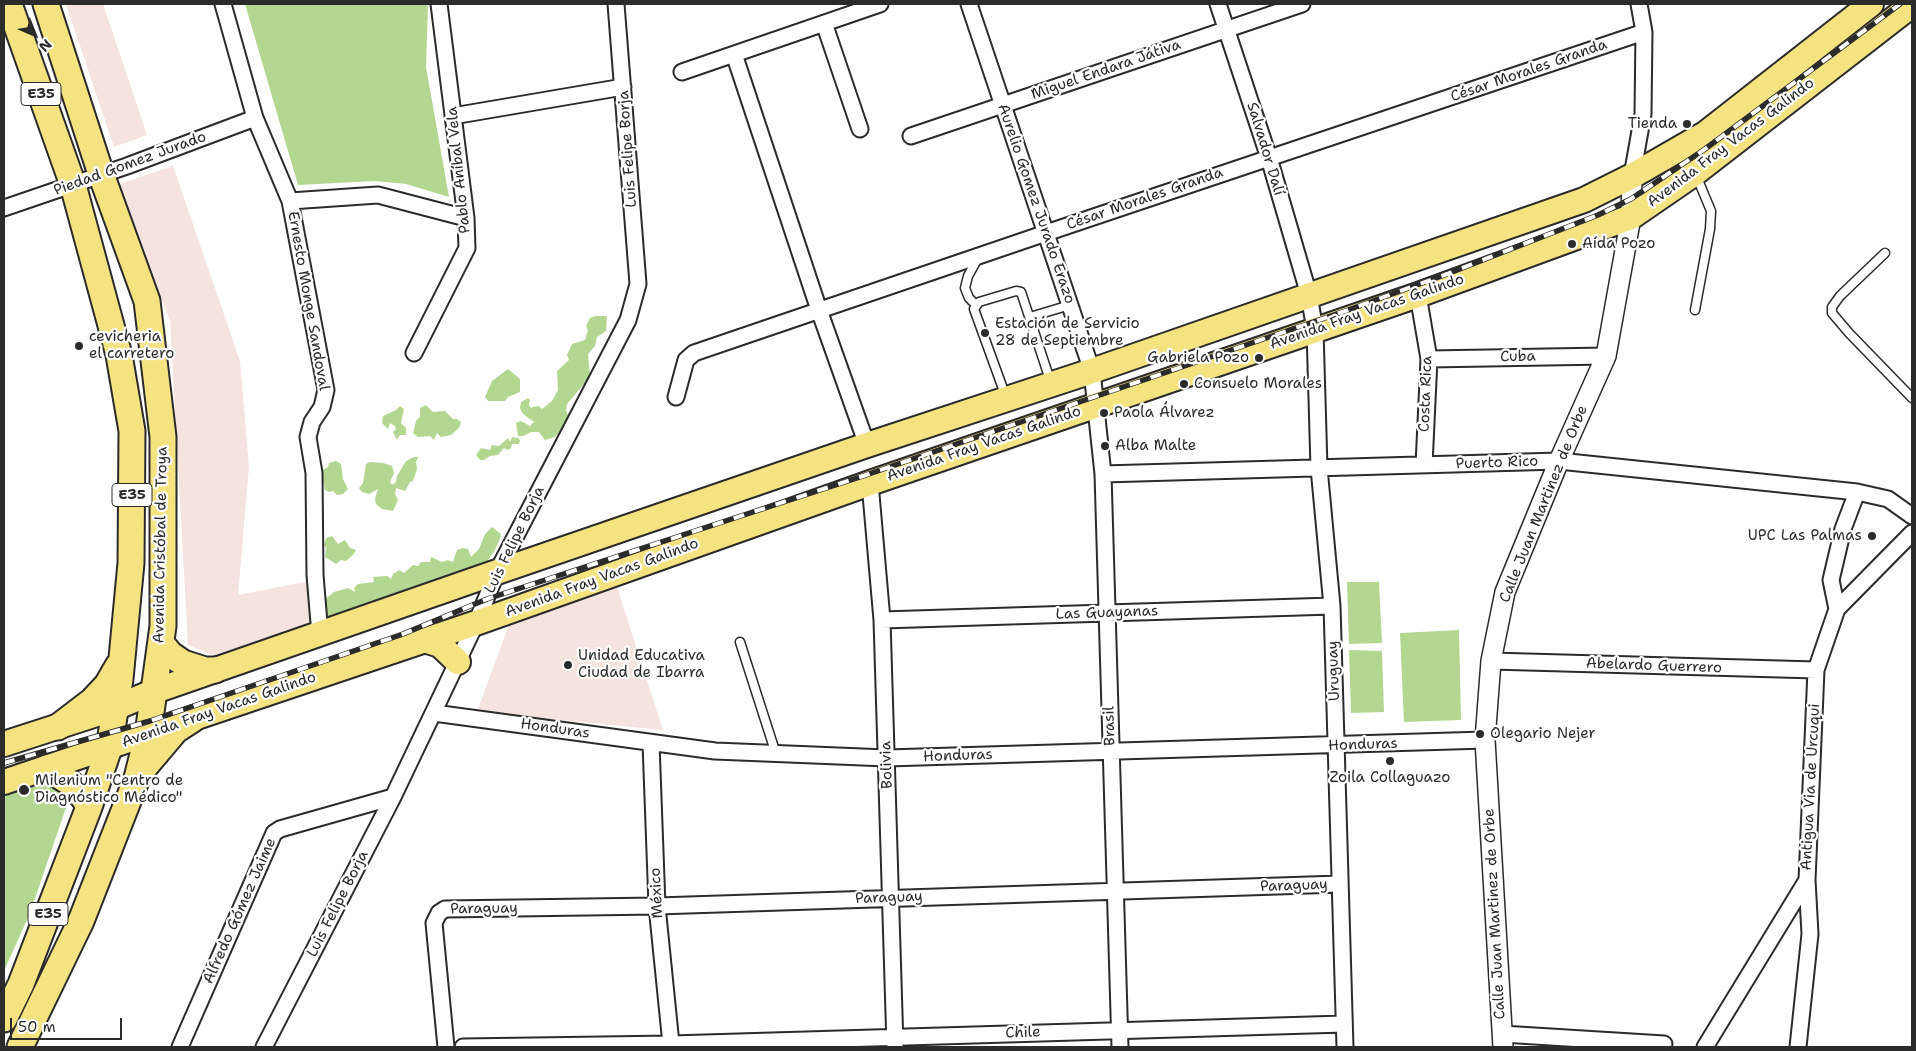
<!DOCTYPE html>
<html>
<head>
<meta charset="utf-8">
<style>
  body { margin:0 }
  #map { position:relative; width:1916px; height:1051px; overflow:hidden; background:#fff; font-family:"Shantell Sans",sans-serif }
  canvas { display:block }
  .frame { position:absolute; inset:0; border:5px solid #2b2b2b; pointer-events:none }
  .north { position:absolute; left:10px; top:10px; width:50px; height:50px; -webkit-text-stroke:4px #fff; paint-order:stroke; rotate:136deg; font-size:14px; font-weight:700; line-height:20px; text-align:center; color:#2b2b2b }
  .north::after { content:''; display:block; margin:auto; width:18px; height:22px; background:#2b2b2b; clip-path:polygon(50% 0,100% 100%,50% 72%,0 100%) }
  .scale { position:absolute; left:10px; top:1018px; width:112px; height:22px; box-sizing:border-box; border:2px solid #2b2b2b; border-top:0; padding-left:6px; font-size:15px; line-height:18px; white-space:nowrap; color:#2b2b2b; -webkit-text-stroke:4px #fff; paint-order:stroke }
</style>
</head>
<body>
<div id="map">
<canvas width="1916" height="1051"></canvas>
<div class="frame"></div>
<div class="north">N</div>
<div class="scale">50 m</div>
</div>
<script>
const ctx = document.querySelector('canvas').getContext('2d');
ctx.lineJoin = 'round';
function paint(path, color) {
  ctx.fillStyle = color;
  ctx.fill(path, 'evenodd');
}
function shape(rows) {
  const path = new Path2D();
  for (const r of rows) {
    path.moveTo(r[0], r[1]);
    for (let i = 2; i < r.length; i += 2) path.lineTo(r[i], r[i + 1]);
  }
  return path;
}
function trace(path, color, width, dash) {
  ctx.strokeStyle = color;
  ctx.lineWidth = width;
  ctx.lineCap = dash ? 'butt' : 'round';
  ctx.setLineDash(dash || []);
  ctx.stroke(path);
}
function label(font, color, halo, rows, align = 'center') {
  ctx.font = font + ' "Shantell Sans",sans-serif';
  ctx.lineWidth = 4.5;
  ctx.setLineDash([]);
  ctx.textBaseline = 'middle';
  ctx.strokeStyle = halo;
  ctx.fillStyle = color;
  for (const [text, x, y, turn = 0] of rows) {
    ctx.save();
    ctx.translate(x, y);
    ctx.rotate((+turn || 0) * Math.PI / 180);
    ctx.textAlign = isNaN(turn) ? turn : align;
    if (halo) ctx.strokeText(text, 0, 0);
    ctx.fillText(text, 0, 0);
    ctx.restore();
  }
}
const built = shape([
  [66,4,103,4,147,135,114,147],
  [173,166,240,361,249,467,238,595,310,581,311,624,220,658,188,645,170,321,117,185],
  [617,587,663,730,477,712,511,619]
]);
const green = shape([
  [245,4,428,4,426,67,449,197,406,184,375,181,298,185],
  [595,316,607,316,606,331,597,337,595,346,588,354,590,377,567,404,566,411,569,417,568,422,555,437,545,440,539,432,531,432,523,436,518,436,516,423,521,421,530,426,534,422,523,414,520,408,521,402,528,398,530,400,529,405,532,409,532,407,539,406,542,409,552,401,558,390,557,371,569,360,567,355,572,344,585,340,588,330,586,326,590,318],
  [508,369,520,379,520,392,508,397,505,401,488,401,485,397,492,381],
  [426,405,433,412,445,411,453,419,457,419,461,422,459,428,451,435,441,437,437,433,434,440,430,436,418,437,413,433,416,421,420,417,420,408],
  [400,406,404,409,401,423,406,428,406,435,400,435,397,440,393,432,396,429,395,426,390,423,388,429,382,423,383,416,396,410],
  [512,437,518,438,520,440,519,444,512,444,511,448,508,450,504,448,498,455,490,456,484,460,480,460,476,455,481,448,490,450,492,445,499,446,508,438,510,442],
  [414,457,418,457,416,462,417,469,413,481,410,482,405,491,396,488,395,494,398,500,393,511,382,509,376,504,375,499,378,489,369,494,362,492,359,488,363,483,366,464,370,462,383,463,392,466,394,473,390,482,392,485,396,482,397,476,406,461],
  [336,461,341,464,343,479,348,489,343,494,337,495,333,491,329,492,325,490,321,471,328,467,329,463],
  [492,527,501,534,500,539,494,552,485,564,324,621,324,600,334,592,348,588,355,592,354,588,358,584,374,582,373,577,387,576,391,579,393,574,399,570,404,573,413,565,418,566,421,562,430,562,431,557,442,562,448,560,453,562,457,550,463,548,468,549,471,557,479,549,485,534],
  [332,536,338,544,345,540,350,548,356,550,353,555,346,561,341,560,336,564,325,557,326,548,324,545,326,538],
  [1347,582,1379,582,1382,643,1349,644],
  [1459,630,1461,720,1404,722,1400,633],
  [1349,650,1382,651,1384,712,1351,713],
  [47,779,60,786,69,799,30,913,4,971,4,793]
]);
const service = shape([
  [1885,253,1840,296,1832,307,1832,313,1849,333,1912,398],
  [975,304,969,298,965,288,968,276,978,258],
  [1695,310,1710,229,1711,211,1696,175],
  [1030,317,1070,305],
  [1006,397,974,309,979,302,1016,291,1021,292,1051,383],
  [740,642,776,754]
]);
const minor = shape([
  [223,4,255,118,290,201,326,390,322,407,312,422,308,437,314,473,315,575,320,635],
  [969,4,1092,371,1103,474,1120,1047],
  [1218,4,1269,158,1309,295,1315,330,1319,468,1332,606,1345,1047],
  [824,23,860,129],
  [734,54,819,310,867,445],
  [682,72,880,4],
  [453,116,623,87],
  [911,136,1302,4],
  [1632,176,1643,114,1644,32,1639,4],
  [290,201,378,195,466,218],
  [4,208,127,166,255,118],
  [1418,295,1429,359,1424,465],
  [414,353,467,248,466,218,439,4],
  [1429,359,1606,356],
  [676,397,686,360,694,353,1046,233,1644,32],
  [1103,474,1559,461,1857,492,1888,499,1912,516],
  [870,483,882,620,895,1046],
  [1837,609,1831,580,1843,529,1857,492],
  [882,620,1332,606],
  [1491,661,1816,670],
  [434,713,715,751,887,758,1485,740],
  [651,743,657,906,671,1044],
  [1502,1034,1664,1044],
  [180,1047,274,833,280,829,393,797],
  [264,1047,393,797,476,623,497,572,628,320,638,284,616,4],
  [446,1047,434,923,439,913,445,909,657,906,1340,884],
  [463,1047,671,1044,1344,1024],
  [1705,1047,1807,880,1816,670,1837,609,1912,533],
  [1798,1047,1810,934,1807,880]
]);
const tertiary = shape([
  [1503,1047,1485,740,1491,661,1505,592,1559,461,1606,356,1631,217,1632,176]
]);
const primary = shape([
  [424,640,440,645,458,662],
  [4,744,115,708,155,691,497,572,867,445,1092,371,1584,200,1632,176,1705,134,1871,4],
  [4,782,476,623,870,483,1418,295,1631,217,1695,173,1912,5]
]);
const trunk = shape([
  [161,643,170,654,183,663,205,670,215,670],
  [58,727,92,701,107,685,118,666],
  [47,768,69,782,84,798,89,807],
  [143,769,176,730,193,719],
  [4,1019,21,984,89,807,109,748,120,679,131,563,132,431,119,355,73,185,9,4],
  [20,1047,81,921,137,778,148,734,163,626,163,437,147,301,101,174,46,4]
]);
const rail = shape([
  [4,763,150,721,403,634,487,599,863,476,1351,309,1447,274,1598,215,1631,199,1705,149,1900,4]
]);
const markers = [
  [1687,124,5,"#2b2b2b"],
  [1572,244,5,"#2b2b2b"],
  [985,333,5,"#2b2b2b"],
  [79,346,5,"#2b2b2b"],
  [1259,358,5,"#2b2b2b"],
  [1184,384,5,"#2b2b2b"],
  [1104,413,5,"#2b2b2b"],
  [1105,446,5,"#2b2b2b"],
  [1872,536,5,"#2b2b2b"],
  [568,665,5,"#2b2b2b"],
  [1480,734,5,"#2b2b2b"],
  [1390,761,5,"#2b2b2b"],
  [24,790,6,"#2b2b2b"]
];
const shields = [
  [41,94,40],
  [132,495,40],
  [48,914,40]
];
const shieldNames = [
  ["E35",41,94],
  ["E35",132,495],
  ["E35",48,914]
];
const streetNames = [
  ["Miguel Endara Játiva",1106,70,-19],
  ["César Morales Granda",1529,71,-19],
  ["Avenida Fray Vacas Galindo",1731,143,-37],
  ["Luis Felipe Borja",628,149,-94],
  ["Salvador Dalí",1265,149,73],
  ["Piedad Gomez Jurado",130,164,-20],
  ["Pablo Aníbal Vela",459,170,-96],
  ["César Morales Granda",1145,199,-19],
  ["Aurelio Gomez Jurado Erazo",1036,204,71],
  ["Ernesto Monge Sandoval",308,301,80],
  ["Avenida Fray Vacas Galindo",1367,312,-19],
  ["Cuba",1518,357,-1],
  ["Costa Rica",1426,394,-88],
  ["Avenida Fray Vacas Galindo",984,444,-19],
  ["Puerto Rico",1497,463,-2],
  ["Calle Juan Martinez de Orbe",1544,504,-68],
  ["Luis Felipe Borja",515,540,-64],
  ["Avenida Cristóbal de Troya",161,545,-89],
  ["Avenida Fray Vacas Galindo",602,578,-20],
  ["Las Guayanas",1107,613,-2],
  ["Abelardo Guerrero",1654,666,2],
  ["Uruguay",1334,671,-92],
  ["Avenida Fray Vacas Galindo",219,710,-19],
  ["Brasil",1110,726,-92],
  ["Honduras",555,729,8],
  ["Honduras",1363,745,-2],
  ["Honduras",958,756,-2],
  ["Bolivia",887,765,-92],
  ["Antigua Via de Urcuqui",1811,787,-87],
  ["Paraguay",1294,886,-2],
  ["México",657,893,-93],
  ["Paraguay",889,898,-2],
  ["Luis Felipe Borja",338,904,-63],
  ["Paraguay",484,909,-1],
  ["Alfredo Gómez Jaime",240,911,-66],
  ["Calle Juan Martinez de Orbe",1495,914,-93],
  ["Chile",1023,1033,-2]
];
const poiNames = [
  ["Tienda",1677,124,"right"],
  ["Aída Pozo",1582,244],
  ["Estación de Servicio",995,324],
  ["28 de Septiembre",995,341],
  ["cevicheria",89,337],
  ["el carretero",89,354],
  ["Gabriela Pozo",1249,358,"right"],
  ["Consuelo Morales",1194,384],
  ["Paola Álvarez",1114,413],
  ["Alba Malte",1115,446],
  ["UPC Las Palmas",1862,536,"right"],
  ["Unidad Educativa",578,656],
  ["Ciudad de Ibarra",578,673],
  ["Olegario Nejer",1490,734],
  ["Zoila Collaguazo",1390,778,"center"],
  ["Milenium \"Centro de",35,781],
  ["Diagnóstico Médico\"",35,798]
];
paint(built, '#f4e3de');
paint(green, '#b3d791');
trace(service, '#2b2b2b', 11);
trace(minor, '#2b2b2b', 19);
trace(tertiary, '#2b2b2b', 22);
trace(primary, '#2b2b2b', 28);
trace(trunk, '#2b2b2b', 29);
trace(service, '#fff', 8);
trace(minor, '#fff', 15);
trace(tertiary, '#fff', 19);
trace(primary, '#f5e382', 24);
trace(trunk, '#f5e382', 25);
trace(rail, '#2b2b2b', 5.5);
trace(rail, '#fff', 4, [11]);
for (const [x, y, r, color] of markers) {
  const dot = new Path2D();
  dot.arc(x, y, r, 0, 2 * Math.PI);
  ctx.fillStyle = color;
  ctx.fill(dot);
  trace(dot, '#fff', 2);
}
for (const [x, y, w] of shields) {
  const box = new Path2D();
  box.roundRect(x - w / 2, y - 11.5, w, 23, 4);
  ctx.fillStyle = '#fff';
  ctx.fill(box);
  trace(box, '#2b2b2b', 1);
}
label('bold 14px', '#2b2b2b', null, shieldNames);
label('15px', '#2b2b2b', '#fff', streetNames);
label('15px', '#2b2b2b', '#fff', poiNames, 'left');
</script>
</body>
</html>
